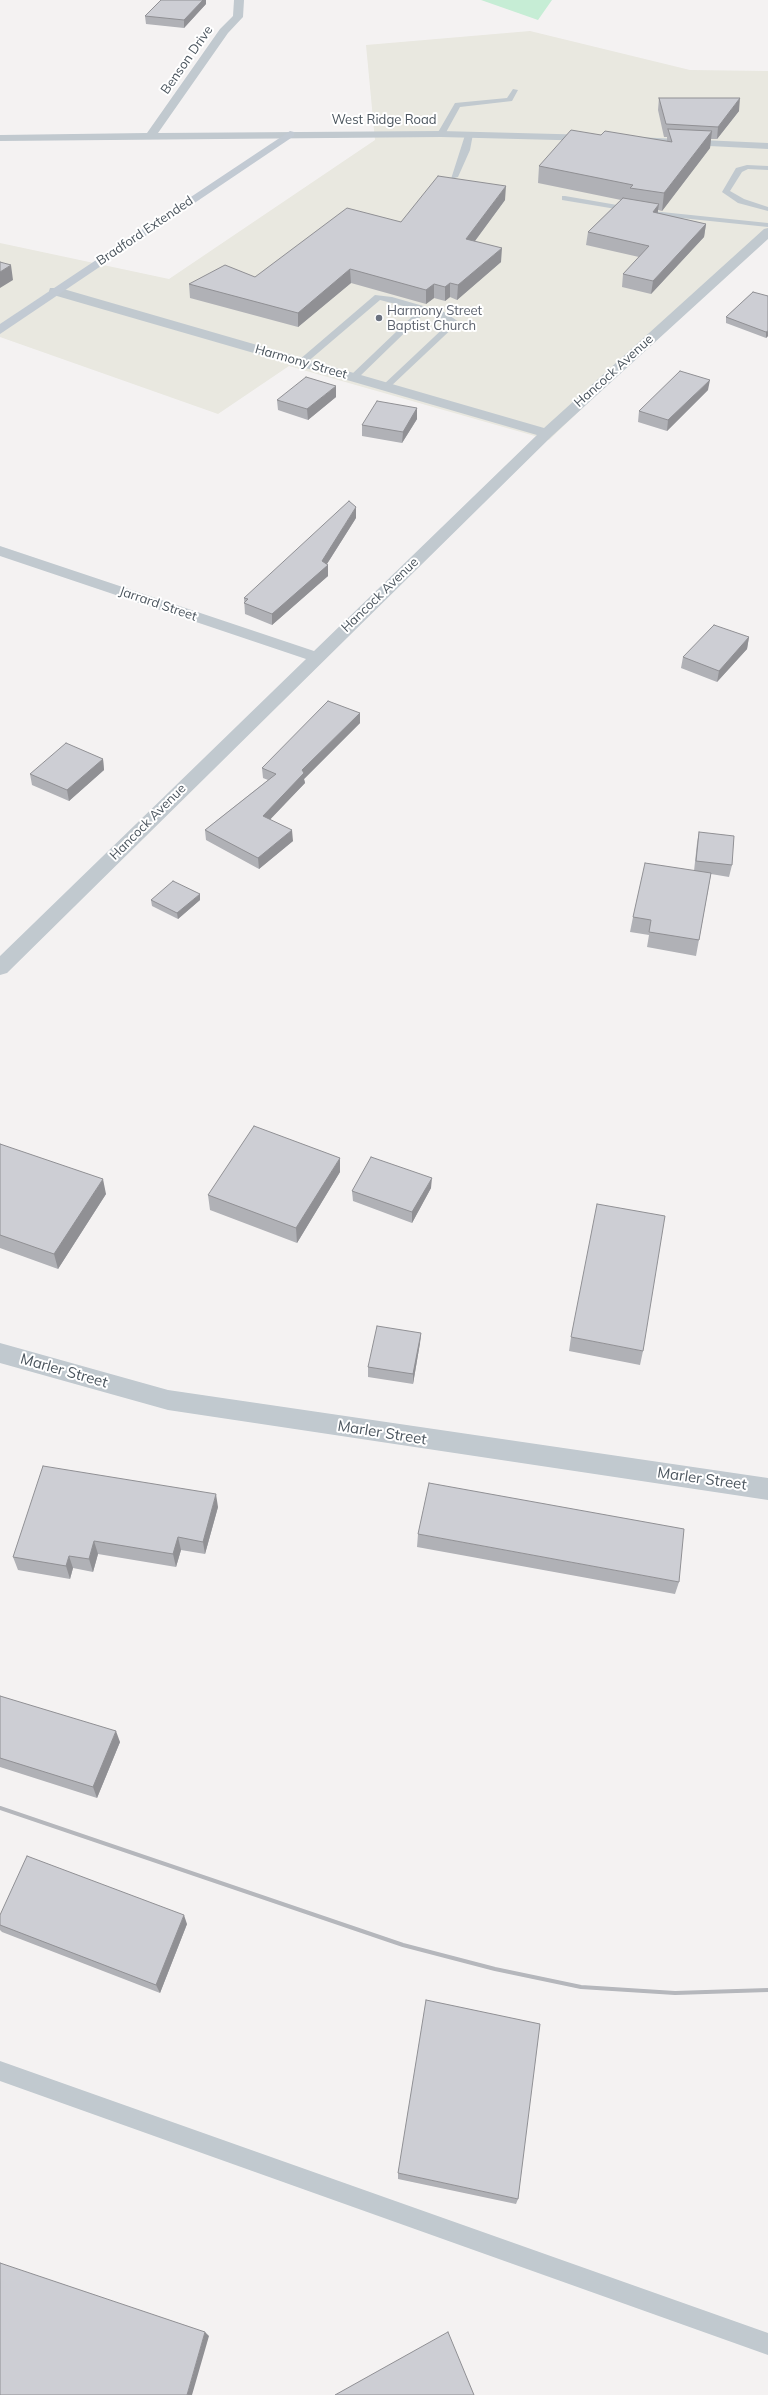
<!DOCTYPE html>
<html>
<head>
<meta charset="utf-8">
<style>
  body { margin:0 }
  canvas { display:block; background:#f4f2f2 }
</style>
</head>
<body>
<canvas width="768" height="2395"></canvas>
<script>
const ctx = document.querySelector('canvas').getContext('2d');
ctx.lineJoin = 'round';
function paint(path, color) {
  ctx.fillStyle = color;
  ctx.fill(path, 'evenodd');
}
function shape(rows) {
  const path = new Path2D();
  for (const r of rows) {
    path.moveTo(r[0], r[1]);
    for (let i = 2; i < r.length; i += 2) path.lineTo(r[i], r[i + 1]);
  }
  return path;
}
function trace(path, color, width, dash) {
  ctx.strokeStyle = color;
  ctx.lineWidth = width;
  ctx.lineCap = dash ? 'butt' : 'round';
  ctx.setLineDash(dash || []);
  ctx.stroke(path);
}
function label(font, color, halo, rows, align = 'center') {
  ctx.font = font + ' Mulish,sans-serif';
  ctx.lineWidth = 4;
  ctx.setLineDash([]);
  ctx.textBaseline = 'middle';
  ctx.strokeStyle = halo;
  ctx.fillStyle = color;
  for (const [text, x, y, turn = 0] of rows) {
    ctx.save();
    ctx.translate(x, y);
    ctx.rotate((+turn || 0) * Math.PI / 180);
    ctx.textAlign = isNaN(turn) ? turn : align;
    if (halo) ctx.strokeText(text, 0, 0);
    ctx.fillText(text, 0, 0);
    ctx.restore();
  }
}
const commercial = shape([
  [530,31,690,70,768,71,768,230,549,440,289,366,218,414,0,337,0,243,169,279,375,140,366,45]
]);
const green = shape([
  [481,0,552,0,538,20]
]);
const lane = shape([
  [513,89,518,90,512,101,460,107,444,136,437,134,455,103,507,98,513,89],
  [466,132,473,134,470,150,458,177,451,179,466,132],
  [747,165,768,166,768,170,748,169,742,172,730,191,744,199,768,207,768,211,738,203,722,192,736,168,747,165],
  [565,196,652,211,768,223,768,227,652,215,562,200,562,196,565,196],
  [375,295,392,297,444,312,459,322,389,388,382,386,450,322,426,312,357,379,351,379,351,375,419,310,380,300,305,364,299,364,299,360,375,295],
  [0,2061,768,2333,768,2355,0,2081,0,2061]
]);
const street = shape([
  [234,0,244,0,243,17,228,33,158,133,441,131,595,135,601,138,595,141,441,137,0,141,0,135,147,133,220,29,233,16,234,0],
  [635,137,768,143,768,149,631,142,629,140,635,137],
  [768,228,768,239,552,436,7,973,0,975,0,956,306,659,0,556,0,546,314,651,537,435,50,294,49,291,50,288,60,288,544,428,764,229,768,228],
  [0,1343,168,1390,768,1478,768,1500,168,1410,0,1363,0,1343]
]);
const secondary = shape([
  [290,131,294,132,294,136,0,334,0,324,290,131]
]);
const rail = shape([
  [0,1808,403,1945,495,1969,581,1987,675,1993,768,1990]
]);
const wall = shape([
  [206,4,184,28,146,24,145,16],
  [659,98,739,111,717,139,711,139,710,148,662,211,658,210,658,213,706,224,704,237,651,294,622,287,623,274,639,257,586,245,588,232,621,200,538,183,539,166,601,135,667,141,667,137,664,137,658,110],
  [505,200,475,241,501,262,457,300,450,297,445,301,434,298,426,304,351,283,298,327,190,298,189,284,255,277,401,222],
  [753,292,768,336,766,338,726,323,726,317],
  [708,390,667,431,638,422,639,411],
  [336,397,308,420,278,410,277,400],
  [417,408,417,419,402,443,362,436,362,425],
  [356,518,327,564,328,565,328,576,272,625,245,614,244,598],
  [749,637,747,649,717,682,681,668,683,657],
  [360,713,360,723,304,779,305,783,270,819,293,841,259,869,206,840,205,830,268,780,263,778,262,768],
  [103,759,104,770,69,801,32,785,30,774],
  [699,832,732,865,729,877,711,874,696,956,647,947,649,935,630,932,633,917,694,871,697,843],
  [151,900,200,900,178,919,152,906],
  [0,1144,106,1194,58,1269,0,1248],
  [340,1172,297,1243,210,1210,208,1195],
  [431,1188,412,1223,353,1201,352,1191],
  [421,1333,420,1343,413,1384,368,1377,368,1367],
  [571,1337,643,1351,640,1365,569,1351],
  [218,1507,205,1554,181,1550,176,1567,98,1554,93,1572,73,1568,70,1579,18,1570,13,1557],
  [418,1534,679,1582,675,1594,417,1547],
  [0,1696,120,1742,97,1798,0,1767],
  [0,1915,187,1924,160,1993,2,1932,0,1930],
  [398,2173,518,2199,516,2204,398,2179]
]);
const shadedWall = shape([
  [203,0,206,0,206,4,184,28,184,20],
  [740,98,739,111,717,139,718,127],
  [712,131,710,148,662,211,664,193],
  [506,186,505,200,466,253,466,239],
  [659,204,657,217,653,212],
  [706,224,704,237,651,294,653,281],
  [502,248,501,262,457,300,458,285],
  [11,265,13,280,0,288,0,272],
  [350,269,351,283,298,327,298,313],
  [450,283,450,297,445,301,445,287],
  [434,284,434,298,426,304,426,290],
  [768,331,768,336,766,338,766,332],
  [710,380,708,390,667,431,668,420],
  [336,386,336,397,308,420,307,409],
  [417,408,417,419,402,443,403,432],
  [356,507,356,518,325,567,328,565,328,576,272,625,272,614,322,561],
  [749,637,747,649,717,682,719,671],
  [360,713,360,723,304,779,305,783,264,826,263,816,302,770],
  [103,759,104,770,69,801,67,790],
  [292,830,293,841,259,869,258,858],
  [200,894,200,900,178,919,177,913],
  [340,1158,340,1172,297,1243,296,1228],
  [432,1178,431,1188,412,1223,412,1212],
  [103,1179,106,1194,58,1269,54,1254],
  [421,1333,420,1343,413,1384,413,1374],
  [216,1494,218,1507,205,1554,203,1542],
  [178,1537,181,1550,176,1567,173,1554],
  [94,1541,98,1554,93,1572,89,1559],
  [69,1556,73,1568,70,1579,66,1566],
  [116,1731,120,1742,97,1798,93,1787],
  [184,1915,187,1924,160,1993,156,1985],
  [205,2332,209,2336,192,2395,187,2395]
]);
const building = shape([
  [161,0,203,0,184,20,145,16,161,0],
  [659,98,740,98,718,127,666,124,659,98],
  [668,129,712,131,664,193,630,188,633,185,539,166,571,130,601,135,605,131,672,142,668,129],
  [438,176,506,186,466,239,502,248,458,285,450,283,445,287,434,284,426,290,350,269,298,313,189,284,225,265,255,277,347,208,401,222,438,176],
  [623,198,659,204,653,212,706,224,653,281,623,274,649,246,588,232,623,198],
  [0,262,11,265,0,272,0,262],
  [753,292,768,296,768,331,766,332,726,317,753,292],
  [680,371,710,380,668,420,639,411,680,371],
  [306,377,336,386,307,409,277,400,306,377],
  [377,401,417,408,403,432,362,425,377,401],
  [349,501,356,507,322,561,328,565,272,614,244,603,248,599,244,598,349,501],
  [714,625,749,637,719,671,683,657,714,625],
  [328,701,360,713,302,770,304,773,263,816,292,830,258,858,205,830,276,774,262,768,328,701],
  [66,743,103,759,67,790,30,774,66,743],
  [699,832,734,836,732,865,696,861,699,832],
  [645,863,711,873,699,940,649,932,651,920,633,917,645,863],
  [173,881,200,894,177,913,151,900,173,881],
  [254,1126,340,1158,296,1228,208,1195,254,1126],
  [0,1144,103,1179,54,1254,0,1235,0,1144],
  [371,1157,432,1178,412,1212,352,1191,371,1157],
  [597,1204,665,1216,643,1351,571,1337,597,1204],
  [377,1326,421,1333,413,1374,368,1367,377,1326],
  [43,1466,216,1494,203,1542,178,1537,173,1554,94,1541,89,1559,69,1556,66,1566,13,1557,43,1466],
  [429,1483,684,1529,679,1582,418,1534,429,1483],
  [0,1696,116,1731,93,1787,0,1758,0,1696],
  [27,1856,184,1915,156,1985,0,1925,0,1915,27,1856],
  [426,2000,540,2024,518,2199,398,2173,426,2000],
  [0,2263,205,2332,187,2395,0,2395,0,2263],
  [448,2332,474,2395,335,2395,448,2332]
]);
const markers = [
  [379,318,4,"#6b7280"]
];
const farStreetnames = [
  ["Benson Drive",187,60,-55],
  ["West Ridge Road",384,120],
  ["Bradford Extended",145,231,-34],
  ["Harmony Street",301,362,16],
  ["Hancock Avenue",614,371,-42],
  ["Hancock Avenue",380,595,-44],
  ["Jarrard Street",158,604,19],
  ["Hancock Avenue",148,822,-45]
];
const farWorshipnames = [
  ["Harmony Street",387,311],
  ["Baptist Church",387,326]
];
const streetNames = [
  ["Marler Street",64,1371,16],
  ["Marler Street",382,1433,9],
  ["Marler Street",702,1479,8]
];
paint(commercial, '#e9e8e0');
paint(green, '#c6edd5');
paint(lane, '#c1c9cf');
paint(street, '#c1c9cf');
paint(secondary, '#c2cad3');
trace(rail, '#b5b7bc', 4);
paint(wall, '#b0b1b6');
paint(shadedWall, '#909094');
paint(building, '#cdced4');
trace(building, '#909094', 1);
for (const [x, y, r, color] of markers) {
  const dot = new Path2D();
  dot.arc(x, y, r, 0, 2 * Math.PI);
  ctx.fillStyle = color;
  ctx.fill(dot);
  trace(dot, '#fff', 1.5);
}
label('13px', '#4b555e', '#fff', farStreetnames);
label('13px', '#5b616d', '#fff', farWorshipnames, 'left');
label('15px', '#4b555e', '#fff', streetNames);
</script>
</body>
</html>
